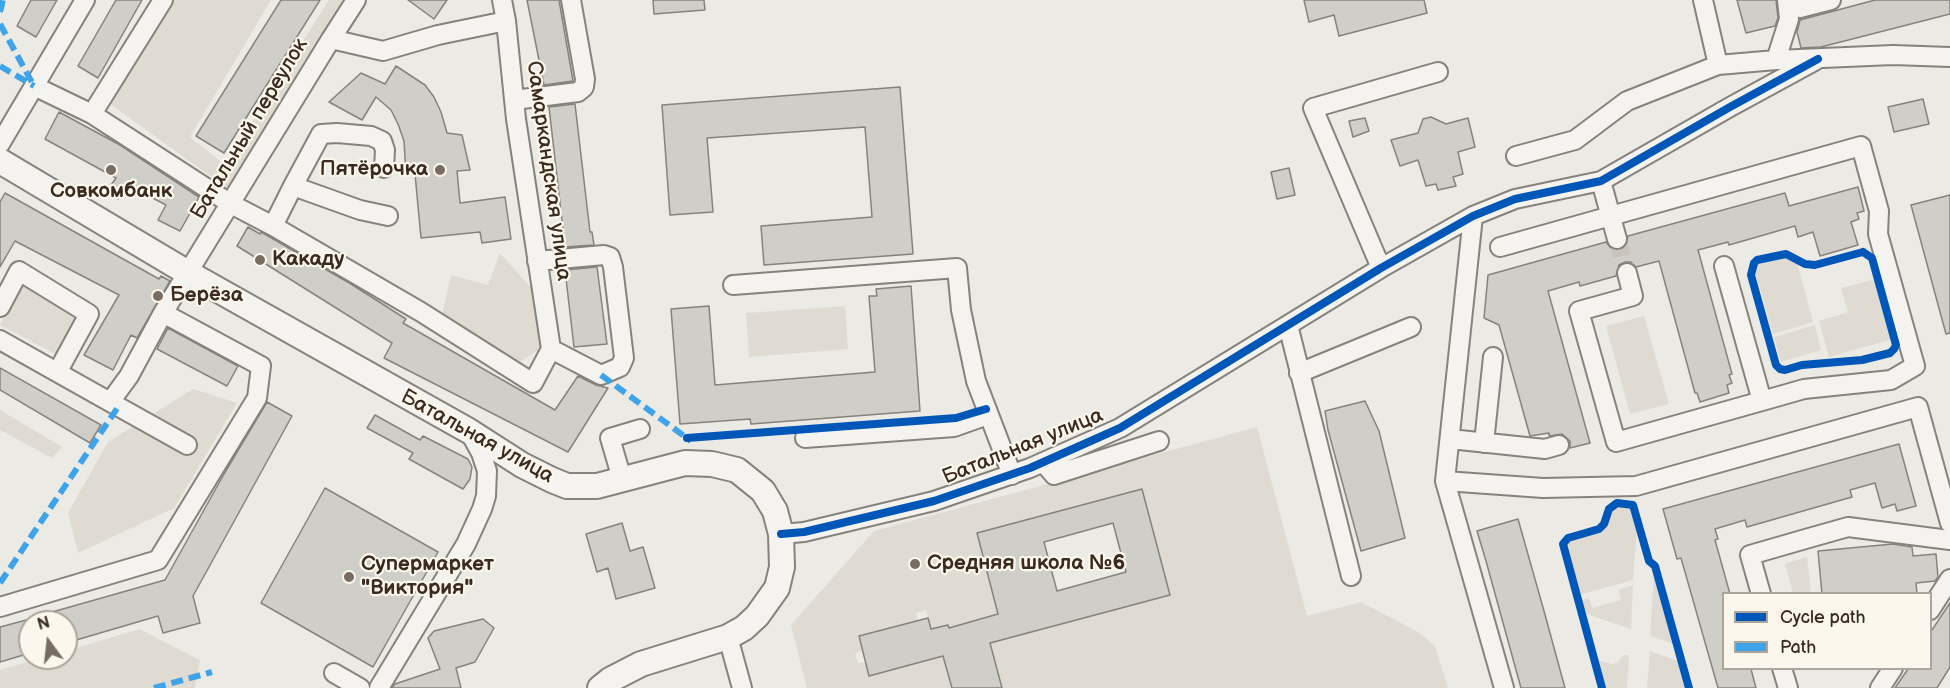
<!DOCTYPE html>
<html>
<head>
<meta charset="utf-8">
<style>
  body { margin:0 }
  #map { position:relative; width:1950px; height:688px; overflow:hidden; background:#eceae4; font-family:"Balsamiq Sans",sans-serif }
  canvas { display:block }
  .legend { position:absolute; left:1722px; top:592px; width:210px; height:78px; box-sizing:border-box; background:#fbf7ec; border:2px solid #aea59a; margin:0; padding:8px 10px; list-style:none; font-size:18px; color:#3b2a1e }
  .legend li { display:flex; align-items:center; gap:12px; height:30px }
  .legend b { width:30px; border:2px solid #aea59a }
  .north { position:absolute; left:18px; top:610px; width:60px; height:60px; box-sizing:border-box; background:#fbf7ec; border:2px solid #aea59a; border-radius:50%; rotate:345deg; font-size:16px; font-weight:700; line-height:24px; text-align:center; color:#3b2a1e }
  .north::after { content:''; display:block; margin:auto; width:21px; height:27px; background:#796d63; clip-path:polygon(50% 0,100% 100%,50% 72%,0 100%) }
</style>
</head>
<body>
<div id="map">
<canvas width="1950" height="688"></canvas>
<ul class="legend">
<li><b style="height:8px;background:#0057b8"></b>Cycle path</li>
<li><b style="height:8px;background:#3fa3ea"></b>Path</li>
</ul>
<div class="north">N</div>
</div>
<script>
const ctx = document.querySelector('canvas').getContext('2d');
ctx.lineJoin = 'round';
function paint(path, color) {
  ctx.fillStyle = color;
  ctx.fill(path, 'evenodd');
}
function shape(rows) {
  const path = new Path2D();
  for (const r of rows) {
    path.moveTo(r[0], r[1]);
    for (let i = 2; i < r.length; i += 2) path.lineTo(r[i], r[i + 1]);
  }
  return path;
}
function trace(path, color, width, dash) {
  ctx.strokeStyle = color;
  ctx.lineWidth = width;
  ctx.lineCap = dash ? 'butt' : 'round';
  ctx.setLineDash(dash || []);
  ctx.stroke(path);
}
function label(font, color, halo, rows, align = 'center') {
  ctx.font = font + ' "Balsamiq Sans",sans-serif';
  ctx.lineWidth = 4.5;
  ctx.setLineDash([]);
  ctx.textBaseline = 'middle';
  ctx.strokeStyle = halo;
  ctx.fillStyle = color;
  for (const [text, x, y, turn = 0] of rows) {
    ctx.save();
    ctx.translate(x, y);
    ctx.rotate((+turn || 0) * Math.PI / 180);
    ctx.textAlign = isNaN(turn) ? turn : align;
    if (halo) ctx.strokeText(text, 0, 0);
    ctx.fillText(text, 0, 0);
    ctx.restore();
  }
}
const built = shape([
  [173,0,271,0,190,137,225,165,329,0,346,0,231,191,110,104],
  [500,253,534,291,540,349,513,366,442,315,451,275,488,285],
  [1783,255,1791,257,1797,262,1813,322,1773,334,1754,267,1758,262],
  [1876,279,1893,339,1829,357,1819,321,1848,312,1841,288],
  [21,282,77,316,57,355,0,325],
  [845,306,848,349,749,357,746,313],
  [1644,316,1669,404,1630,414,1606,326],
  [1815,325,1821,350,1781,362,1774,337],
  [193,389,237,403,174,508,78,553,68,513,108,442],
  [0,410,62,447,52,458,0,430],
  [1257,427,1307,616,1361,602,1418,632,1435,646,1448,688,1002,688,989,638,1170,595,1141,489,977,533,998,614,949,628,948,625,942,627,932,633,926,610,916,613,918,621,855,654,858,663,943,656,952,688,807,688,791,625,874,531],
  [1618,505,1631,507,1637,528,1633,580,1579,595,1566,544,1569,540,1600,531,1606,525,1614,507],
  [1807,557,1811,593,1793,593,1785,564],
  [1654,574,1674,644,1650,636],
  [1633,585,1631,629,1584,613,1581,600,1589,598,1592,608,1621,600,1618,590],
  [139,629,200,660,195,688,0,688,0,670,41,658,66,658,66,651],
  [1650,651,1679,661,1685,688,1647,688],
  [1624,655,1629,655,1627,688,1605,688,1596,656,1600,661,1612,664,1617,663]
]);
const building = shape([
  [31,0,57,0,36,37,17,26,31,0],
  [116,0,142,0,98,78,78,66,116,0],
  [281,0,320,0,224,153,196,136,281,0],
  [408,0,447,0,434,19,408,0],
  [527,0,559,0,573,81,544,85,527,0],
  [653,0,704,0,705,10,654,14,653,0],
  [1304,0,1424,0,1427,13,1339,36,1334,15,1309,22,1304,0],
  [1737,0,1776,0,1778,18,1775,26,1746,33,1737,0],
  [1875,0,1950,0,1950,14,1821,47,1801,48,1797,32,1800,20,1875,0],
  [396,66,425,85,434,97,441,112,447,133,462,135,470,170,457,171,460,203,505,197,511,239,482,243,480,232,421,238,415,174,406,175,404,141,398,124,391,110,376,97,362,120,329,102,361,73,385,84,396,66],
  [900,87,913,254,764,265,761,226,872,217,865,127,707,138,713,212,670,215,662,105,900,87],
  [1923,99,1929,124,1894,132,1888,107,1923,99],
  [575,104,590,232,592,232,594,245,565,247,549,107,575,104],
  [59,112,120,145,199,197,180,231,158,220,166,205,128,185,118,199,106,192,116,178,45,139,59,112],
  [1431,117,1446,124,1468,118,1475,147,1458,152,1463,174,1453,177,1456,186,1438,190,1436,184,1426,186,1418,160,1400,166,1391,140,1418,133,1423,119,1431,117],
  [1365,118,1369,131,1353,137,1349,121,1365,118],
  [1289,168,1295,195,1277,199,1271,172,1289,168],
  [1858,187,1864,211,1857,213,1859,219,1851,222,1858,245,1820,256,1813,232,1798,237,1795,226,1729,245,1728,242,1698,250,1732,374,1729,375,1732,383,1727,385,1729,393,1700,402,1697,393,1695,393,1659,261,1636,267,1631,262,1625,262,1619,265,1616,276,1580,286,1579,282,1548,291,1590,443,1570,448,1570,441,1562,434,1549,436,1549,433,1530,436,1499,325,1484,318,1488,275,1606,242,1610,247,1619,250,1625,246,1628,236,1785,193,1789,206,1858,187],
  [5,193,159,279,161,276,170,281,137,338,131,335,113,370,84,355,119,295,15,241,0,267,0,202,5,193],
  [1950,195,1950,333,1946,334,1911,205,1950,195],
  [248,227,260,234,261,232,268,236,351,284,406,319,403,323,555,410,578,376,596,385,608,388,568,452,384,358,392,343,237,246,248,227],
  [597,267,607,344,574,347,565,270,597,267],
  [911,286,920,411,751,424,750,419,680,424,671,309,709,306,715,385,875,372,869,296,877,296,876,289,911,286],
  [168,328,238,366,227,386,157,349,168,328],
  [0,368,101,425,90,443,0,390,0,368],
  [1365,401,1379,431,1405,538,1361,551,1328,430,1325,411,1365,401],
  [267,402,292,416,193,596,200,623,163,633,158,616,66,643,66,622,32,622,31,618,165,580,224,474,267,402],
  [375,415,420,440,423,436,468,459,472,467,470,479,463,489,409,459,413,453,367,428,375,415],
  [1899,444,1916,506,1897,511,1895,504,1882,508,1875,483,1850,490,1852,497,1747,527,1745,520,1715,529,1718,539,1715,540,1730,594,1724,594,1724,669,1751,669,1756,688,1718,688,1681,558,1677,559,1663,509,1899,444],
  [325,488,438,552,373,667,261,603,325,488],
  [1142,489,1170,595,990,643,1002,688,952,688,943,656,869,676,859,636,928,618,931,629,948,625,949,628,998,614,977,533,1142,489],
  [1113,523,1126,572,1057,591,1044,542,1113,523],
  [1518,519,1544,611,1565,688,1521,688,1486,561,1477,531,1518,519],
  [622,523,630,551,643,547,655,588,616,599,608,568,597,572,586,534,622,523],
  [1893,544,1912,547,1913,556,1936,554,1938,577,1935,581,1916,583,1917,594,1822,594,1818,551,1893,544],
  [1950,603,1950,667,1937,688,1895,688,1908,669,1930,669,1930,633,1950,603],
  [30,619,30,653,0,662,0,627,30,619],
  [483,619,494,628,475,662,456,668,461,688,392,688,395,684,440,669,428,638,434,631,483,619]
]);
const minorTunnel = shape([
  [1617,239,1627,273]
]);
const minor = shape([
  [502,0,506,21,516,119,551,349],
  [1703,0,1718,65],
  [1788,4,1800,8,1831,0],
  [331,39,356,0],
  [1776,60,1789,19,1787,0],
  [34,86,92,114,163,0],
  [514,100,578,92,584,87,585,79,571,0],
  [92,114,231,204,273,226,293,186,360,210,388,216],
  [0,144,85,0],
  [1516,156,1575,140,1627,101,1718,65,1776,60,1893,55,1950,57],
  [1601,181,1617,239],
  [293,186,321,134,337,133,371,136,382,141,385,150,384,168],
  [1473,216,1445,481,1504,688],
  [273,226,421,312,533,383,551,349],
  [1500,247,1861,146,1879,211,1878,234,1915,366,1891,380,1804,389,1762,401],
  [537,261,604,255,610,257,613,267,624,358,620,367,601,375,551,349],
  [1381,268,1313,108,1438,72],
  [1627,273,1633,296,1579,311,1616,442,1762,401,1724,266],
  [733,285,957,268,961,310,976,381,1012,475],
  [0,307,19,271,89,314,58,371],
  [1288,325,1351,576],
  [0,340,110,402,129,376,163,313,331,39,383,51,438,35,506,21],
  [1299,373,1411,327],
  [110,402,187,445],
  [805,438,954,427,988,415],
  [1450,439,1545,449,1559,445],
  [1484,443,1493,357],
  [1043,462,1054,475,1159,441],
  [622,479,610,438,640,429],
  [1445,481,1543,488,1636,486,1918,407,1950,523],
  [781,534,804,532,934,501,1030,468,1120,428,1381,268,1473,216,1515,199,1601,181,1730,107,1818,59],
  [1761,594,1750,555,1809,538,1848,527,1950,540],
  [0,607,158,560,257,398,261,366,163,313],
  [1930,610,1950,579],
  [728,637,742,688],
  [1782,668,1788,688],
  [334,673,360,688],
  [379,688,466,544,482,509,486,496,487,471,481,453,470,433],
  [1880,688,1893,668]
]);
const major = shape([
  [0,161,188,273,469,431,522,465,552,480,567,486,597,486,685,463,712,464,737,470,763,491,775,511,781,534,782,567,777,588,757,616,744,628,728,637,641,664,610,680,600,688]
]);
const quiet = shape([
  [0,12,3,0],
  [0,24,34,86],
  [0,66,34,86],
  [601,375,691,441],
  [0,583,118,407],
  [154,688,212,672]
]);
const cycleway = shape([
  [1863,252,1872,258,1896,345,1894,349,1890,353,1862,360,1802,365,1785,370,1780,369,1776,365,1751,275,1754,263,1757,260,1786,254,1805,264,1815,265,1863,252],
  [687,438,956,418,986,409],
  [781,534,804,532,934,501,1030,468,1120,428,1381,268,1473,216,1515,199,1601,181,1730,107,1818,59],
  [1602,688,1563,544,1568,538,1599,529,1604,524,1609,509,1617,503,1633,505,1649,561,1655,566,1689,688]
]);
const markers = [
  [111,170,6,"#796d63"],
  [440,170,6,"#796d63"],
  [260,260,6,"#796d63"],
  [158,296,6,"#796d63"],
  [915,564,6,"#796d63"],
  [349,577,6,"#796d63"]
];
const streetNames = [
  ["Батальный переулок",250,129,-59],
  ["Самаркандская улица",548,171,82],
  ["Батальная улица",477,437,29],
  ["Батальная улица",1023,447,-22]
];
const poiNames = [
  ["Пятёрочка",428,170,"right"],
  ["Совкомбанк",111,192,"center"],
  ["Какаду",272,260],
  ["Берёза",170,296],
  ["Средняя школа №6",927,564],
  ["Супермаркет",361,565],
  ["\"Виктория\"",361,589]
];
paint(built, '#dfdbd2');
paint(building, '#d0cec9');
trace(building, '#86827c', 1.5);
trace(minorTunnel, '#c9c4bc', 18, [18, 9]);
trace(minor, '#86827c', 22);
trace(major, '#86827c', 28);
trace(minor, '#f4f3ef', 18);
trace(major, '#f4f3ef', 24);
trace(quiet, '#3fa3ea', 6, [12, 6]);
trace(cycleway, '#0057b8', 8);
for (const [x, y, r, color] of markers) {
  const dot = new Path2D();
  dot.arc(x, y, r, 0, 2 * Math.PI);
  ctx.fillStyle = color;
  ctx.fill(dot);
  trace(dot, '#fbf7ec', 2);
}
label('21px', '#3b2a1e', '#fbf7ec', streetNames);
label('bold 21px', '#3b2a1e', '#fbf7ec', poiNames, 'left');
</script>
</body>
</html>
